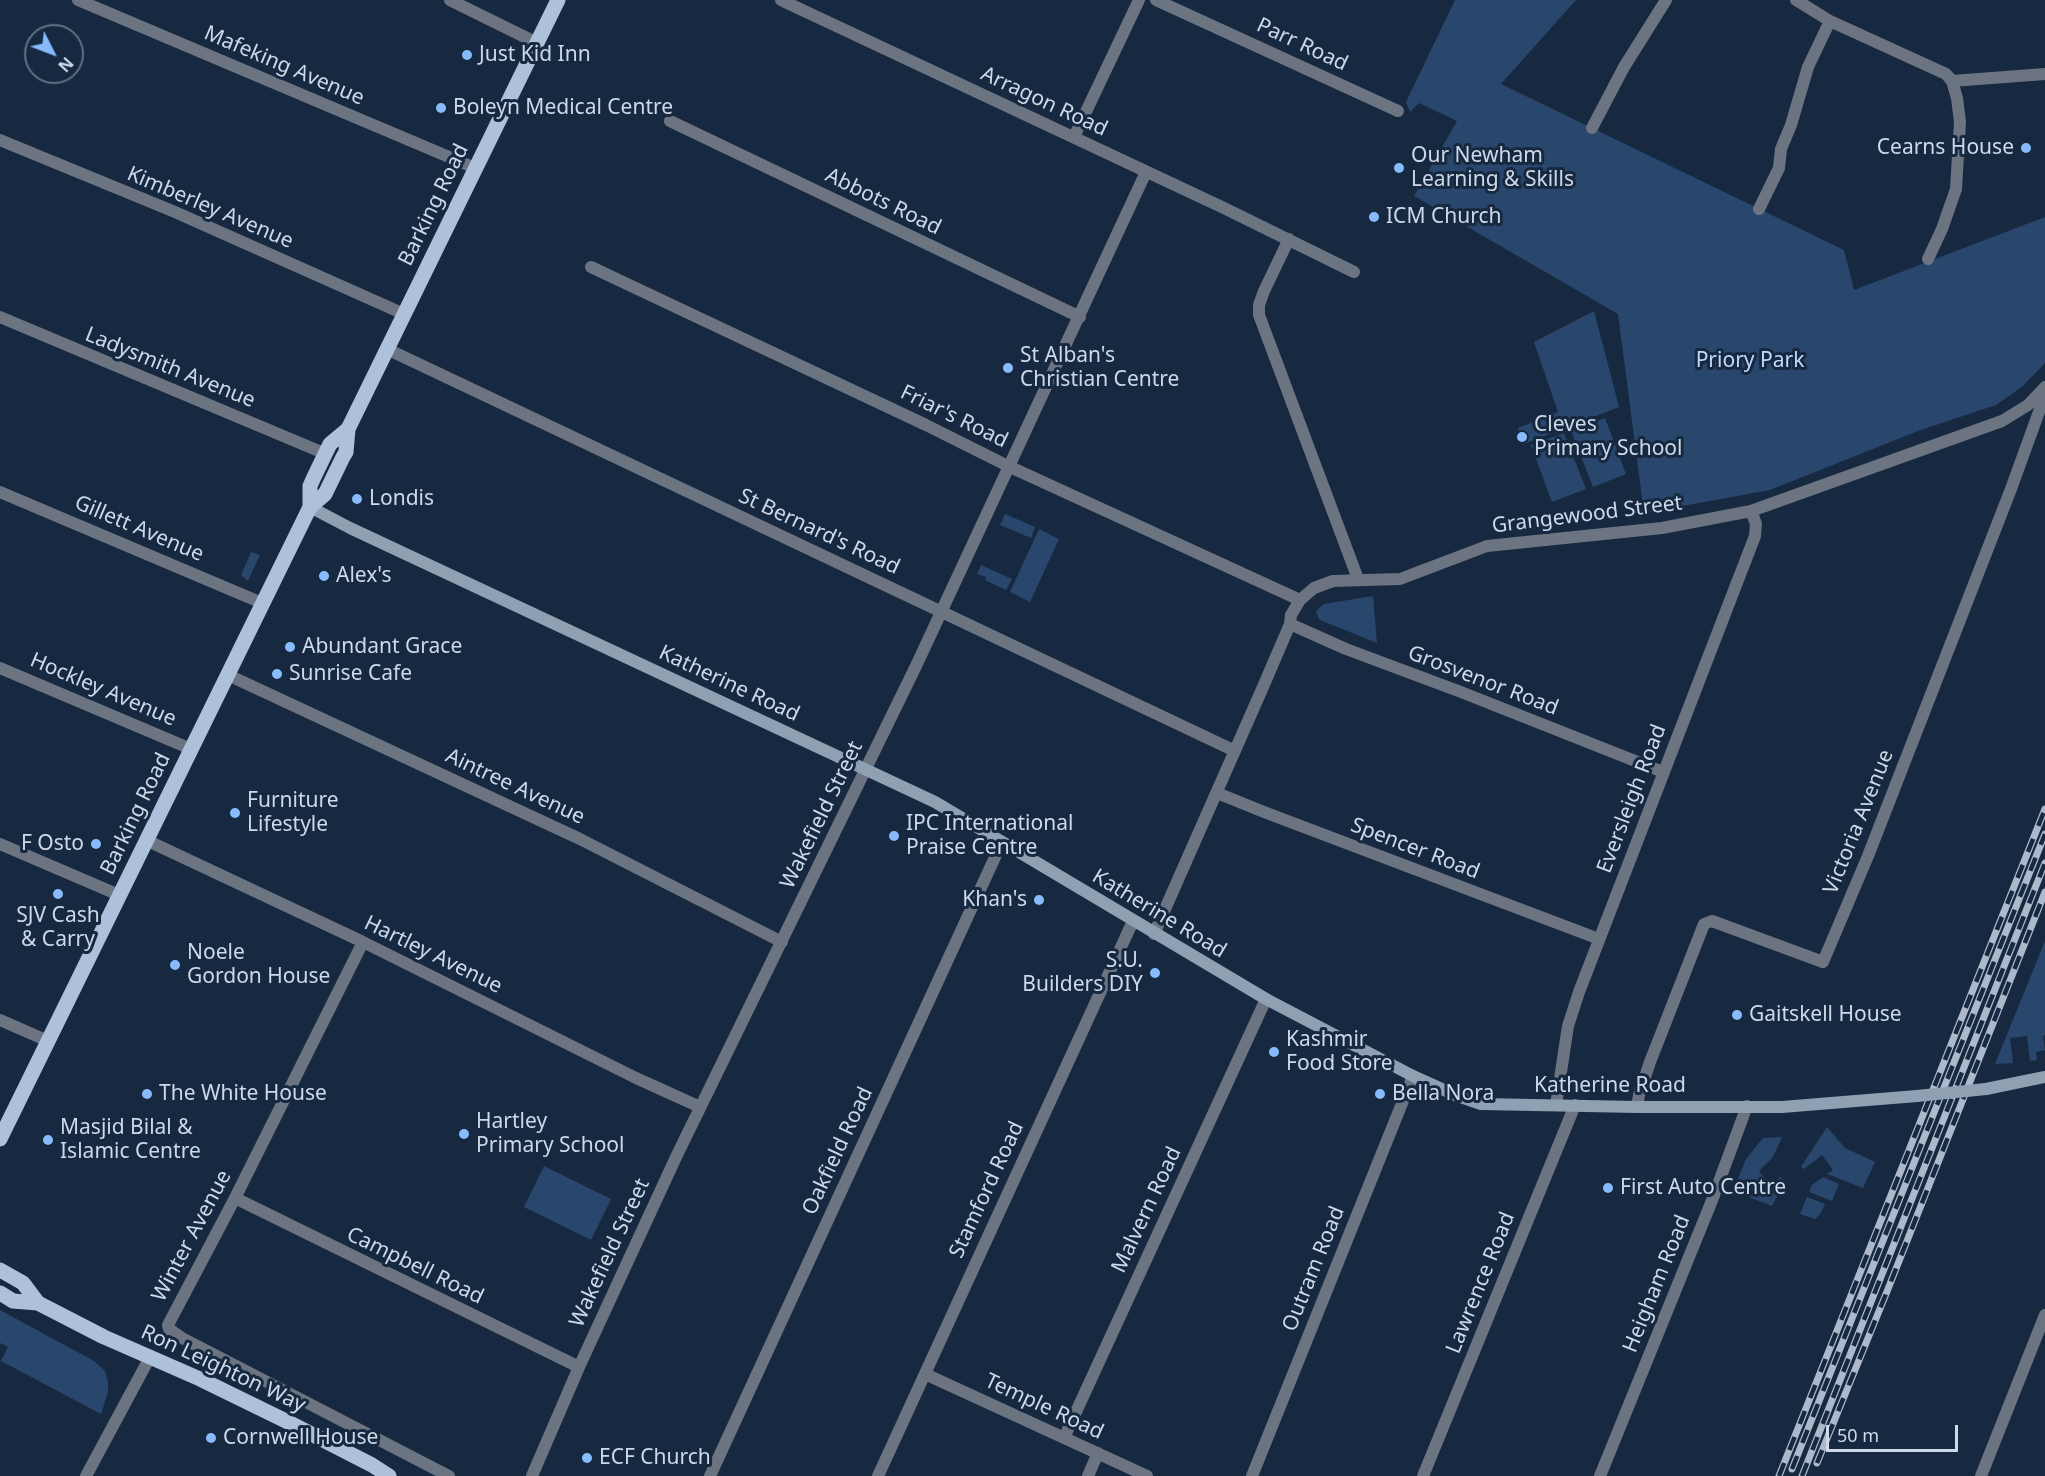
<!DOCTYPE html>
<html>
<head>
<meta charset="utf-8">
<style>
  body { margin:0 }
  #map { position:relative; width:2045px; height:1476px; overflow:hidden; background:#172940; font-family:"Noto Sans",sans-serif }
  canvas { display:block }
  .north { position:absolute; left:24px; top:24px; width:60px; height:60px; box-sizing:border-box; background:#172940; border:2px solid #606f83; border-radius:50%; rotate:132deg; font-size:16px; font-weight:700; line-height:24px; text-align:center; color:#cdd9e8 }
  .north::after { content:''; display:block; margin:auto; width:21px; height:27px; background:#87bbfc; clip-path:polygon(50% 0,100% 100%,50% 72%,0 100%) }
  .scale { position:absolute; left:1826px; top:1425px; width:132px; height:27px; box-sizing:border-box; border:3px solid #cdd9e8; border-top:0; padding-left:8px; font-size:18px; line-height:21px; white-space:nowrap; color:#cdd9e8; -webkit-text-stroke:4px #172940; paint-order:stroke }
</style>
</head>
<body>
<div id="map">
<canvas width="2045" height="1476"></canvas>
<div class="north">N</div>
<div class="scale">50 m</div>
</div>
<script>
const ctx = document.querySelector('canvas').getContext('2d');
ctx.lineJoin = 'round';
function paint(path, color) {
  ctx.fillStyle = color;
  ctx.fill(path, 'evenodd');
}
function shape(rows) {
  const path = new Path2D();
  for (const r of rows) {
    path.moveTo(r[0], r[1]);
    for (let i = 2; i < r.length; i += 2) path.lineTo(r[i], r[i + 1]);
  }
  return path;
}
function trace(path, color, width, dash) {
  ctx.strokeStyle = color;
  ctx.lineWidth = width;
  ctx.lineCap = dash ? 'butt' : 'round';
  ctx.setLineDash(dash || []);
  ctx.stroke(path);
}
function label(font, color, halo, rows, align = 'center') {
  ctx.font = font + ' "Noto Sans",sans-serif';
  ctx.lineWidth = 6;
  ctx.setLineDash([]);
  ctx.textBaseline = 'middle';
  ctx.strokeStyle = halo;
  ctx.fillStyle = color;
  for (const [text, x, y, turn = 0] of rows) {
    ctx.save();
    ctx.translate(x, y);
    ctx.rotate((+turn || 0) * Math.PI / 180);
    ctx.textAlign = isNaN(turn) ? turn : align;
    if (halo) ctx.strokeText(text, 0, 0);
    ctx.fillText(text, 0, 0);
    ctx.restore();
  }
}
const green = shape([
  [1455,0,1576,0,1501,84,1844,250,1854,290,2045,217,2045,363,2023,386,1996,405,1918,431,1770,490,1644,513,1618,314,1414,196,1457,121,1419,103,1410,112,1406,102],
  [1594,311,1619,407,1524,444,1518,428,1558,412,1534,342],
  [1605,418,1626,474,1593,487,1571,431],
  [1564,433,1586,489,1552,502,1531,445],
  [1005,514,1035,527,1031,538,1000,525],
  [1039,529,1059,539,1030,602,1010,592],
  [251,552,260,555,248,581,241,575],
  [981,565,1012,579,1006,590,985,580,986,577,977,574],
  [1373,596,1377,643,1320,620,1318,617,1316,611,1324,604],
  [2045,941,2045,1035,2043,1036,2045,1050,2036,1052,2037,1060,2030,1061,2027,1036,2010,1038,2013,1063,1995,1064],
  [1827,1127,1845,1148,1875,1162,1863,1188,1827,1174,1833,1170,1822,1155,1804,1169,1801,1167],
  [1782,1137,1773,1157,1759,1171,1771,1185,1780,1177,1785,1181,1772,1206,1733,1191,1746,1159,1763,1138],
  [544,1166,611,1199,591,1240,524,1207],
  [1823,1177,1839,1184,1832,1201,1809,1192,1812,1185],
  [1807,1197,1825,1204,1821,1213,1815,1219,1800,1214],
  [0,1310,94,1361,105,1371,108,1382,108,1392,101,1414,1,1361,8,1347,0,1343]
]);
const street = shape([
  [78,0,475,168],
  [450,0,537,43],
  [781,0,1224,208,1354,272],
  [1156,0,1398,111],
  [1796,0,1830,21,1946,74,1952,81,2045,74],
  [670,121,1080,317],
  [1592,128,1624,67,1666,0],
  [1074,137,1139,0],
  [0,140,175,212,404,314],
  [1759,209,1779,168,1781,149,1791,125,1808,67,1830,21],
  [1289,239,1264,291,1259,305,1259,315,1358,579],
  [1928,259,1942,229,1956,189,1960,122,1957,98,1952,81],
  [591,267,926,425,1008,466,1300,600],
  [0,317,326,454],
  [387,349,1235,751],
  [0,492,262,603],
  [1290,624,1346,649,1461,692,1663,772],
  [0,668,191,749],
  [228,675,580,839,782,942],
  [1217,793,1264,812,1599,939],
  [146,840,363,942,636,1078,700,1107],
  [0,844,119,895],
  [1154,934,1263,687,1290,624,1291,615,1300,600,1314,588,1333,581,1400,579,1487,546,1662,528,1751,511,2002,421,2028,405,2045,387],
  [363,942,235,1198,168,1325,169,1329,182,1338,449,1476],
  [0,1020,48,1041],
  [1556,1105,1568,1026,1579,992,1755,536,1756,524,1751,511],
  [1637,1107,1639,1095,1650,1062,1704,924,1712,921,1823,962,1868,856,2011,489,2045,395],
  [235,1198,579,1367],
  [925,1374,1147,1476],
  [1064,1438,1266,999],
  [86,1476,150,1357],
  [532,1476,579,1367,677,1155,916,666,1146,172],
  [710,1476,1002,842],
  [878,1476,1133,921],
  [1088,1476,1098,1453],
  [1252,1476,1413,1076],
  [1423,1476,1575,1105],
  [1600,1476,1713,1198,1747,1106],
  [1981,1476,2045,1315]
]);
const secondary = shape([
  [310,507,350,528,935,802,1266,999,1413,1076,1455,1095,1481,1104,1637,1107,1782,1107,1917,1096],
  [1986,1089,2045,1077]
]);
const primary = shape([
  [310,507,310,486,314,477,330,444,348,429],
  [0,1139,310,507,325,494,343,457,346,452,348,429,558,0],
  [0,1270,23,1283,38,1303],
  [0,1293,13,1301,38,1303,104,1337,200,1379,288,1422,372,1465,389,1476]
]);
const rail = shape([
  [1817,1463,1886,1294,2045,892],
  [1792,1469,2045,834],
  [1779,1476,2045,809],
  [1802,1476,2045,863]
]);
const secondaryBridge = shape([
  [1917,1096,1986,1089]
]);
const markers = [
  [467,55,6,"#87bbfc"],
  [441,108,6,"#87bbfc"],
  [2026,148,6,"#87bbfc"],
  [1399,168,6,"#87bbfc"],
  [1374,217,6,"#87bbfc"],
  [1008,368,6,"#87bbfc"],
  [1522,437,6,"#87bbfc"],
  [357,499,6,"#87bbfc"],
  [324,576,6,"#87bbfc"],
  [290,647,6,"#87bbfc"],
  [277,674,6,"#87bbfc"],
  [235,813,6,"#87bbfc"],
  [894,836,6,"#87bbfc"],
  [96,844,6,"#87bbfc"],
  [58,894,6,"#87bbfc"],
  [1039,900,6,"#87bbfc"],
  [175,965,6,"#87bbfc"],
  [1155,973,6,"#87bbfc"],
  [1737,1015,6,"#87bbfc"],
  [1274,1052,6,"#87bbfc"],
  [147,1094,6,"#87bbfc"],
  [1380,1094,6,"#87bbfc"],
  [464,1134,6,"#87bbfc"],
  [48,1140,6,"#87bbfc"],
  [1608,1188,6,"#87bbfc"],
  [211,1438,6,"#87bbfc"],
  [587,1458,6,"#87bbfc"]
];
const streetNames = [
  ["Parr Road",1302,45,25],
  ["Mafeking Avenue",284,66,23],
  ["Arragon Road",1044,102,25],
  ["Abbots Road",883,202,26],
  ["Barking Road",434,205,-64],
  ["Kimberley Avenue",210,208,23],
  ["Ladysmith Avenue",170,368,22],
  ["Friar's Road",954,417,26],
  ["Grangewood Street",1587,515,-7],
  ["Gillett Avenue",139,529,23],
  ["St Bernard's Road",819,532,25],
  ["Grosvenor Road",1483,681,21],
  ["Katherine Road",729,684,25],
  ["Hockley Avenue",103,690,23],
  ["Aintree Avenue",515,787,25],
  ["Eversleigh Road",1632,799,-69],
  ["Barking Road",136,814,-64],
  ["Wakefield Street",822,815,-64],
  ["Victoria Avenue",1859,822,-68],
  ["Spencer Road",1415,849,21],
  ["Katherine Road",1159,914,31],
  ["Hartley Avenue",433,955,26],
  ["Katherine Road",1610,1086],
  ["Oakfield Road",838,1151,-65],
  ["Stamford Road",987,1190,-65],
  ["Malvern Road",1147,1210,-65],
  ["Winter Avenue",192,1236,-62],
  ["Wakefield Street",610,1253,-65],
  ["Campbell Road",415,1266,26],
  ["Outram Road",1314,1269,-68],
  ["Lawrence Road",1481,1283,-68],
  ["Heigham Road",1657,1284,-68],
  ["Ron Leighton Way",223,1369,25],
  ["Temple Road",1044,1407,25]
];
const poiNames = [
  ["Just Kid Inn",479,55],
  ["Boleyn Medical Centre",453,108],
  ["Cearns House",2014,148,"right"],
  ["Our Newham",1411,156],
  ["Learning & Skills",1411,180],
  ["ICM Church",1386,217],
  ["St Alban's",1020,356],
  ["Christian Centre",1020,380],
  ["Cleves",1534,425],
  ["Primary School",1534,449],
  ["Londis",369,499],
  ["Alex's",336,576],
  ["Abundant Grace",302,647],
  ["Sunrise Cafe",289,674],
  ["Furniture",247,801],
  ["Lifestyle",247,825],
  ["IPC International",906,824],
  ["Praise Centre",906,848],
  ["F Osto",84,844,"right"],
  ["Khan's",1027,900,"right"],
  ["SJV Cash",58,916,"center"],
  ["& Carry",58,940,"center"],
  ["Noele",187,953],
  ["Gordon House",187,977],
  ["S.U.",1143,961,"right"],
  ["Builders DIY",1143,985,"right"],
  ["Gaitskell House",1749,1015],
  ["Kashmir",1286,1040],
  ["Food Store",1286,1064],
  ["The White House",159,1094],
  ["Bella Nora",1392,1094],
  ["Hartley",476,1122],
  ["Primary School",476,1146],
  ["Masjid Bilal &",60,1128],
  ["Islamic Centre",60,1152],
  ["First Auto Centre",1620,1188],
  ["Cornwell House",223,1438],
  ["ECF Church",599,1458]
];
const parkNames = [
  ["Priory Park",1750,361]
];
paint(green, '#29476c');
trace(street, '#6b7480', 12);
trace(secondary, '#90a0b3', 12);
trace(primary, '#aec1da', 15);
trace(rail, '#acb9ca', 7);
trace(rail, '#172940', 4.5, [14]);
trace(secondaryBridge, '#90a0b3', 12);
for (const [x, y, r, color] of markers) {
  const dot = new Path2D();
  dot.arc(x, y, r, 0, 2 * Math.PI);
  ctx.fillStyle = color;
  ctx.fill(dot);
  trace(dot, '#172940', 2);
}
label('21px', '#cdd9e8', '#172940', streetNames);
label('21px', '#cdd9e8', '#172940', poiNames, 'left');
label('21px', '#bfd9fc', '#172940', parkNames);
</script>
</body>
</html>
